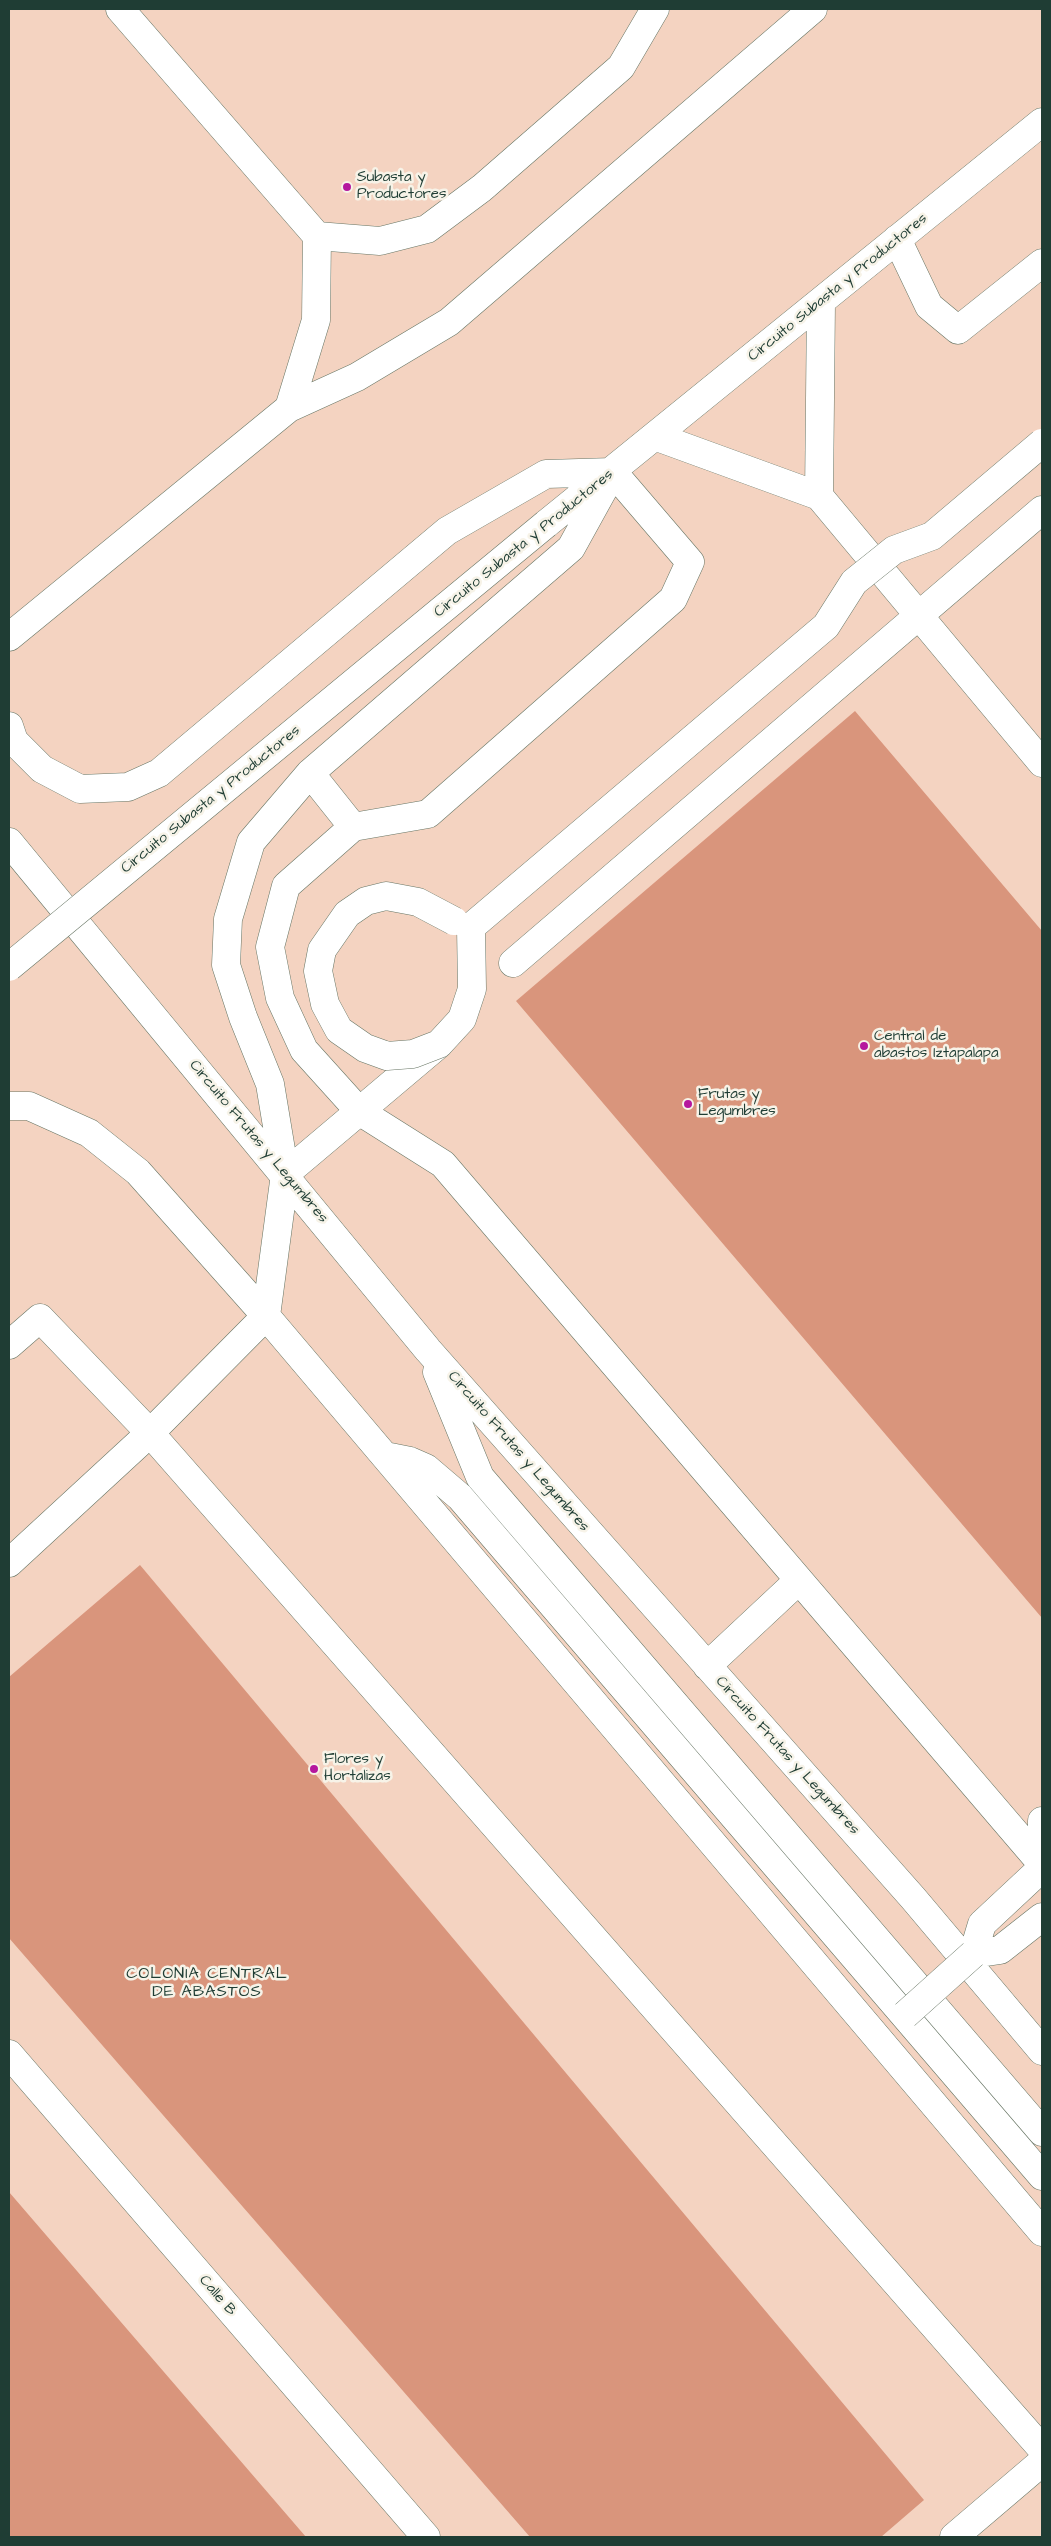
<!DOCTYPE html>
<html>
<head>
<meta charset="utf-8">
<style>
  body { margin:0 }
  #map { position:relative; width:1051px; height:2546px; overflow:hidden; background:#f1dfc1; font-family:"Architects Daughter",sans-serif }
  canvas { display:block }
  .frame { position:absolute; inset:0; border:10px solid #1f3d34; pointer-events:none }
</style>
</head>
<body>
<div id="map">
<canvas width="1051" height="2546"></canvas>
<div class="frame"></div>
</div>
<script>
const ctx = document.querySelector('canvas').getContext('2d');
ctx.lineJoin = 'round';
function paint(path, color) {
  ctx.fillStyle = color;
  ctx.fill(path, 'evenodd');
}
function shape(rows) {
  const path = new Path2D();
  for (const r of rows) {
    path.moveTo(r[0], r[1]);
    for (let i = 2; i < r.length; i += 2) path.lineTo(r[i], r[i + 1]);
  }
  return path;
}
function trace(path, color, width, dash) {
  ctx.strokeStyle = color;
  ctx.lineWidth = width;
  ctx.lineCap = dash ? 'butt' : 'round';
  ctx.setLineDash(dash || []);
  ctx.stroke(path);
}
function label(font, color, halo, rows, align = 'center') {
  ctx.font = font + ' "Architects Daughter",sans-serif';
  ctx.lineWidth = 5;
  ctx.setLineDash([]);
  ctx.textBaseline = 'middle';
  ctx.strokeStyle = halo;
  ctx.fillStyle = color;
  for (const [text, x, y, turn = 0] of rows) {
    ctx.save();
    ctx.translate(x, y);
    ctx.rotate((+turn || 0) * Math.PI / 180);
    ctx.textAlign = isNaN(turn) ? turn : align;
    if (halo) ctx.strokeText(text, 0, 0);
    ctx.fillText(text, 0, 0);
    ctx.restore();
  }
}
const built = shape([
  [9,9,1042,9,1042,2537,9,2537]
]);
const building = shape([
  [855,711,1042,931,1042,1618,516,1001],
  [140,1565,924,2500,881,2537,530,2537,9,1938,9,1677],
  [9,2192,306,2537,9,2537]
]);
const minor = shape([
  [120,9,317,236,316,320,289,408],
  [317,236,380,241,427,229,482,188,621,67,655,9],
  [897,239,929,306,958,330,1042,263],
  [657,437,819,496,1042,763],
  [819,496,821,302],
  [546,524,1042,122],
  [9,637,289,408,357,377,449,322,813,9],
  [9,726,14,741,42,769,80,789,128,787,159,773,447,531,546,474,613,472],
  [310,773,353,827,428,814,673,599,690,562,613,472],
  [353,827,286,886,270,947,280,998,304,1050,359,1111,443,1164,1042,1864],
  [9,842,428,1350,913,1898,1042,2051],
  [513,963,1042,510],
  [9,1106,29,1106,89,1133,138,1172,266,1316,1042,2232],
  [285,1174,438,1045],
  [9,1345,40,1318,150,1433,1042,2449],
  [437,1372,480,1477,1042,2132],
  [385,1456,410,1461,426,1468,460,1497,1042,2176],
  [9,1563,150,1433,266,1316,285,1174,270,1084,243,1017,226,965,228,919,251,842,310,773,571,548,613,472],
  [707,1666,799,1580],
  [1042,1821,1042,1836],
  [1042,1868,982,1924,973,1954,1000,1950,1042,1917],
  [9,2054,426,2537],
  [954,2537,1042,2462]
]);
const minorBridge = shape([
  [454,921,418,902,386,896,366,901,347,914,322,950,318,971,325,1004,339,1030,365,1048,387,1056,413,1054,439,1044,462,1019,472,989,471,927,826,626,854,582,894,550,932,536,1042,443],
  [9,967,546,524],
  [905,2015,973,1954]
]);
const markers = [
  [347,187,5,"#b5179e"],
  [864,1046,5,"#b5179e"],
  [688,1104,5,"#b5179e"],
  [314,1769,5,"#b5179e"]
];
const poiNames = [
  ["Subasta y",357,178],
  ["Productores",357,195],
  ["Central de",874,1037],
  ["abastos Iztapalapa",874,1054],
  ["Frutas y",698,1095],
  ["Legumbres",698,1112],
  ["Flores y",324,1760],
  ["Hortalizas",324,1777]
];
const streetNames = [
  ["Circuito Subasta y Productores",838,288,-39],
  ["Circuito Subasta y Productores",524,544,-39],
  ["Circuito Subasta y Productores",211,800,-39],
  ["Circuito Frutas y Legumbres",258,1142,50],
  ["Circuito Frutas y Legumbres",518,1452,49],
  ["Circuito Frutas y Legumbres",787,1756,48],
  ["Calle B",217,2296,49]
];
const neighbourhoodNames = [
  ["COLONIA CENTRAL",207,1975],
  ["DE ABASTOS",207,1993]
];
paint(built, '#f4d3c1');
paint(building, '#d9957c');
trace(minor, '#687665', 29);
trace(minor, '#fff', 28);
trace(minorBridge, '#687665', 29, []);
trace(minorBridge, '#fff', 28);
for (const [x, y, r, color] of markers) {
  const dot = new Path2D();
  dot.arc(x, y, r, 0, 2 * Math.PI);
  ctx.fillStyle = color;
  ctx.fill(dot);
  trace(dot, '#f7f3e8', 2);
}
label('15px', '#1f3d34', '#f7f3e8', poiNames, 'left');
label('15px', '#1f3d34', '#f7f3e8', streetNames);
ctx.letterSpacing = '1px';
label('16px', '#1f3d34', '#f7f3e8', neighbourhoodNames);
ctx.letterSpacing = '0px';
</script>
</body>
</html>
